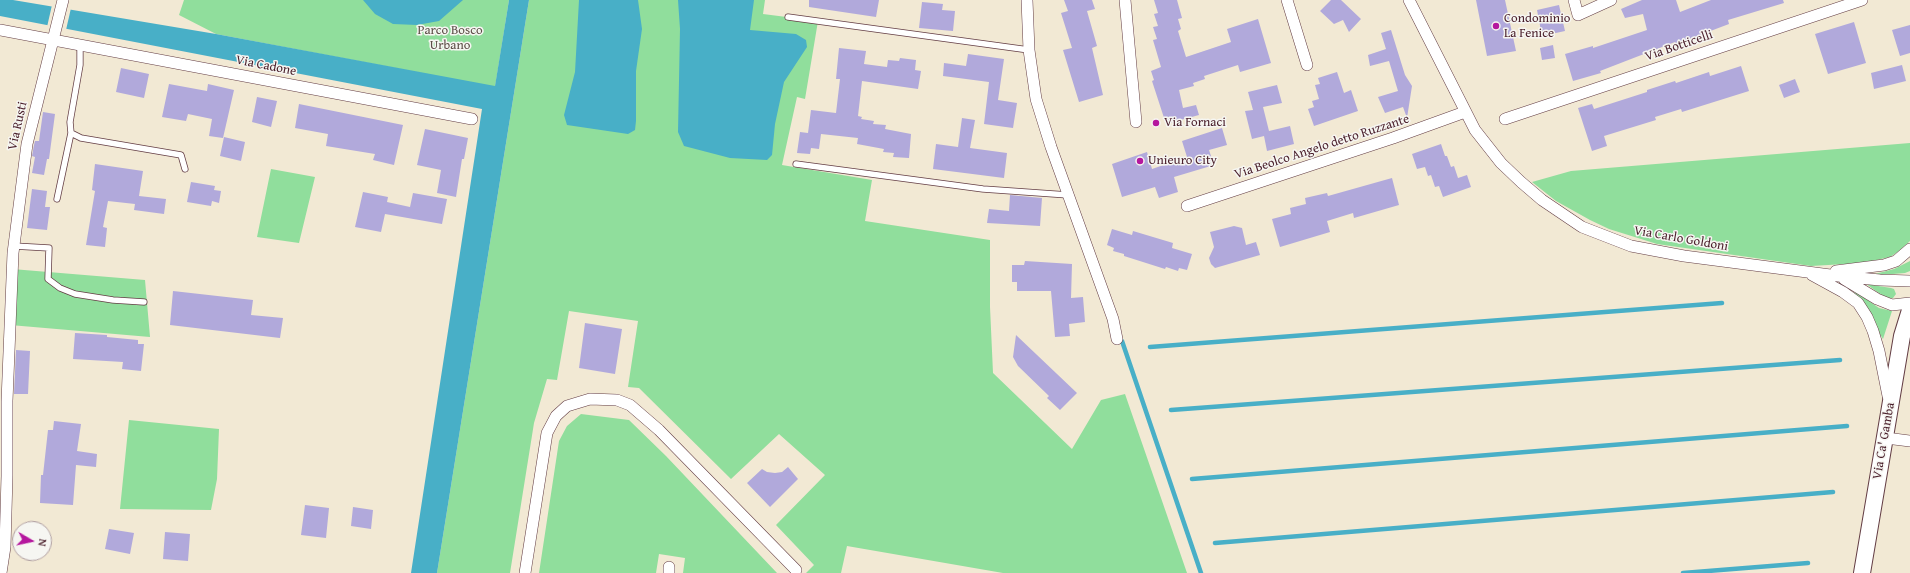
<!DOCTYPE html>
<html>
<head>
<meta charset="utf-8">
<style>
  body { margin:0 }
  #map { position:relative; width:1910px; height:573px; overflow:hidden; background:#f2e9d4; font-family:"Gentium Book Plus",serif }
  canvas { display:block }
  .north { position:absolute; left:12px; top:521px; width:40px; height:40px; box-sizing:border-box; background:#f6f6f2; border:1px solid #b1a0a2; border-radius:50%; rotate:99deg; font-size:11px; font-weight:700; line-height:16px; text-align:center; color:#4a1f2b }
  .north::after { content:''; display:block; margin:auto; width:14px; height:18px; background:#b5179e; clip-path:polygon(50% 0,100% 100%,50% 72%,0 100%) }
</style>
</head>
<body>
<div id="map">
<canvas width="1910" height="573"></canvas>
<div class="north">N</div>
</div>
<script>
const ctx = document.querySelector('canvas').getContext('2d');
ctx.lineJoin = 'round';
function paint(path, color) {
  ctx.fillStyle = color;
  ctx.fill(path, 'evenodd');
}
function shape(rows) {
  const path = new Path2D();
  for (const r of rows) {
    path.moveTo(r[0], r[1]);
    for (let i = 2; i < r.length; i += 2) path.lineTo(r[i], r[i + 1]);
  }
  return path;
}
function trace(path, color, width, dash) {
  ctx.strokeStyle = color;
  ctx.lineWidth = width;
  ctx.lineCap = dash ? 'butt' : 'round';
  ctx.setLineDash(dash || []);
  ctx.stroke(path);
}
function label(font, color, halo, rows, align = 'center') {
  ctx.font = font + ' "Gentium Book Plus",serif';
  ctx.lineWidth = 3;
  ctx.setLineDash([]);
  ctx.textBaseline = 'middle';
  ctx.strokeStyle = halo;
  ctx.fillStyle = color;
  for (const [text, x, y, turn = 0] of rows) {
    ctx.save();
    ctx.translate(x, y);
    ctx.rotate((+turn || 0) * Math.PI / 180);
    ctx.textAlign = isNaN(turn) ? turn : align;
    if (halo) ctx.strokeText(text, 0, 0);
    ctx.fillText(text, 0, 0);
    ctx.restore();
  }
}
const green = shape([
  [184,0,509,0,495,87,216,34,179,15],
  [529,0,765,0,763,14,818,21,805,99,797,97,782,165,872,180,865,221,990,240,990,307,993,373,1072,449,1101,400,1125,394,1187,573,1003,573,847,546,841,573,806,573,814,565,776,525,825,475,779,434,731,479,639,388,628,387,638,321,569,311,557,380,547,379,534,423,510,573,437,573],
  [1910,143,1910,241,1899,251,1890,257,1863,263,1811,266,1657,244,1609,229,1590,220,1556,201,1532,182,1571,171],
  [271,169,315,177,299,243,257,237],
  [1910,261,1910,271,1905,273,1881,275,1875,274,1894,269],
  [12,269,145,280,150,337,10,325],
  [1866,284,1891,288,1894,289,1896,294,1893,298,1886,298],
  [1856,292,1879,308,1892,311,1883,339,1853,293],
  [581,414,629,420,666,456,777,573,683,573,685,558,659,554,656,573,539,573,559,441,567,426],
  [129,420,219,429,217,479,211,510,120,509]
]);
const water = shape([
  [0,0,13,0,216,34,495,86,509,0,529,0,437,573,411,573,482,109,0,16],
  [363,0,463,0,439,21,417,25,393,24,375,14],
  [579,0,638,0,642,29,636,71,636,121,635,130,628,134,567,125,564,115,575,72],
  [678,0,754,0,750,30,796,34,806,40,807,47,784,82,775,124,772,155,767,160,730,158,684,146,678,132,680,29]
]);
const pier = shape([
  [52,5,71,8,66,30,47,27]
]);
const stream = shape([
  [1122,341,1201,573],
  [1150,347,1722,303],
  [1171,410,1840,360],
  [1192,479,1847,426],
  [1215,543,1833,492],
  [1683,573,1808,563]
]);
const building = shape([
  [809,0,879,0,876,17,809,7],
  [1064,0,1092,0,1095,9,1087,11,1097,46,1092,48,1103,95,1079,102,1063,50,1072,48,1061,13,1068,11],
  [1154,0,1177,0,1182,18,1178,19,1181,29,1178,31,1186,57,1231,42,1227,29,1258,19,1271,63,1240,72,1238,65,1204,76,1205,79,1193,83,1194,86,1179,90,1183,108,1196,105,1199,115,1166,124,1152,81,1154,80,1151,71,1161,67,1153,40,1157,39,1153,27,1158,26,1154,14,1158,13],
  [1331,0,1341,0,1361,19,1349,32,1343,20,1334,24,1320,11],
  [1476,0,1505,0,1516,51,1487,56],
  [1642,0,1676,0,1680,12,1711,0,1783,0,1784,3,1728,20,1729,24,1676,44,1675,42,1600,71,1601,73,1573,81,1565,54,1593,46,1593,48,1647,30,1643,14,1625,18,1621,9],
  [922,2,943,4,942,10,955,11,953,31,919,28],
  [1559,5,1565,31,1542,36,1537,10],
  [1854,22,1866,63,1828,74,1815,34],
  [1910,25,1910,53,1900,56,1892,30],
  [1391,30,1405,75,1412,86,1407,118,1403,107,1385,113,1378,97,1398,91,1389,61,1370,66,1368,55,1386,49,1381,33],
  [1553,45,1555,58,1542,60,1540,48],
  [839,48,866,51,864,64,887,67,888,60,899,61,900,58,916,60,915,70,921,71,918,89,862,81,858,116,862,117,861,119,874,121,873,124,886,125,885,129,911,134,909,158,893,157,894,153,883,152,884,149,857,144,858,138,821,134,819,149,811,148,810,154,797,153,800,132,808,133,811,110,836,113,840,79,836,79],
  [968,54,1004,59,998,100,1017,103,1013,128,984,124,989,82,943,76,944,63,966,66],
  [1902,65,1906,81,1874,89,1871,73],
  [1741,66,1749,91,1682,112,1681,109,1655,117,1656,120,1604,136,1607,146,1592,151,1578,108,1592,104,1594,109,1647,92,1647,90,1675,81,1676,83,1709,72,1710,76],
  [121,68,149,74,144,98,116,92],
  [1337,72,1344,93,1351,90,1358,111,1314,126,1308,109,1314,107,1312,101,1319,99,1315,85,1320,84,1318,78],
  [1795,79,1800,92,1784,98,1779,85],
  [169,84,207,91,208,84,234,90,223,138,209,136,212,119,188,114,186,121,162,117],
  [1277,85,1282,103,1263,107,1269,131,1290,126,1294,144,1267,151,1264,136,1252,139,1245,111,1253,110,1248,92],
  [257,97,277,101,271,127,252,122],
  [299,104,403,125,394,165,373,160,375,154,326,146,328,134,295,128],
  [43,112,55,114,49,159,47,159,44,175,32,173,35,157,32,156,34,145,35,141,39,141],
  [962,118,975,120,970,148,1007,153,1004,178,933,169,936,144,958,147],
  [1222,128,1227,145,1209,150,1214,165,1174,177,1178,192,1159,198,1155,187,1122,197,1112,164,1147,152,1152,169,1187,157,1182,141],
  [425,129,468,138,464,159,462,159,456,197,437,193,441,170,417,165],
  [224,137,245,142,241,161,220,156],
  [1441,144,1445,156,1447,156,1451,167,1454,166,1458,178,1467,175,1471,187,1443,197,1439,186,1435,187,1431,175,1428,176,1425,167,1417,169,1412,154],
  [95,164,143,171,139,196,166,199,164,214,134,210,135,204,108,201,103,227,107,228,105,247,86,245,95,191,92,190],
  [1392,178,1399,205,1354,218,1353,213,1327,221,1330,232,1280,247,1272,219,1291,214,1290,208,1306,204,1305,198,1327,193,1328,196],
  [191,182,215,186,214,190,221,191,219,203,212,201,211,206,187,202],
  [32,189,47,191,45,207,50,207,47,230,27,228],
  [363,192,388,197,387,202,410,207,413,193,447,199,442,224,385,214,381,232,355,227],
  [1010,195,1042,198,1040,226,987,223,989,209,1009,211],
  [1234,226,1242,228,1246,245,1256,242,1260,255,1215,268,1211,264,1209,258,1214,247,1210,232],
  [1112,229,1132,235,1133,231,1173,243,1172,248,1192,254,1187,270,1179,268,1178,271,1166,267,1165,269,1124,256,1124,254,1113,251,1114,248,1107,245],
  [1025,261,1072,264,1071,298,1083,297,1085,322,1069,324,1070,336,1055,337,1051,291,1017,291,1017,282,1012,282,1012,265,1024,265],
  [173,291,253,300,251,315,283,318,280,338,170,325],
  [585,323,622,329,615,374,579,368],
  [75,333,107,335,107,337,138,340,138,344,144,344,141,371,122,369,123,362,73,359],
  [1016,335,1077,393,1060,410,1047,398,1049,396,1018,366,1013,357],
  [16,350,30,351,28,394,14,394],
  [54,421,81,424,77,451,97,454,96,467,76,465,73,505,40,503,41,475,43,475,48,430,53,430],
  [788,467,798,479,770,507,747,483,762,469,767,472,775,473,782,472],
  [305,505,329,508,326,538,301,535],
  [353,507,373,510,371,529,351,526],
  [109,529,134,533,130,554,105,549],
  [165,532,190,534,188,561,163,559]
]);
const lane = shape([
  [788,17,1029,50],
  [71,133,81,138,181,155,185,169],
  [796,164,983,189,1068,195],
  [57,199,71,133,70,122,80,65,80,45],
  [14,246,49,248,48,279,60,288,75,294,113,300,144,302]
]);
const street = shape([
  [1027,0,1029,50,1036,99,1051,147,1113,319,1117,339],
  [1125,0,1136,122],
  [1287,0,1307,65],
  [1409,0,1475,130,1501,163,1521,182,1542,200,1582,227,1631,246,1684,256,1838,276,1880,280,1910,281],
  [1574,0,1578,15,1611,0],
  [0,30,472,119],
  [1505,119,1862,0],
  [1187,206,1393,138,1465,112],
  [1836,271,1884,265,1896,261,1910,249],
  [1812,275,1843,292,1858,303,1867,317,1873,331,1879,351,1888,396],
  [1844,279,1877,299,1892,305,1910,303],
  [1886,438,1910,441],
  [1,573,5,547,7,476,7,401,13,253,27,144,63,0],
  [525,573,547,433,556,416,567,406,590,399,617,400,630,405,659,430,796,570],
  [669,573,669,567]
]);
const secondary = shape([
  [1862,573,1902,336,1910,310]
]);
const markers = [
  [1496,26,4,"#b5179e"],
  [1156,123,4,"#b5179e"],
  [1140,161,4,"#b5179e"]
];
const poiNames = [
  ["Condominio",1504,19],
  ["La Fenice",1504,34],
  ["Via Fornaci",1164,123],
  ["Unieuro City",1148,161]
];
const parkNames = [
  ["Parco Bosco",450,31],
  ["Urbano",450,46]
];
const streetNames = [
  ["Via Botticelli",1679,46,-19],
  ["Via Cadone",266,66,11],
  ["Via Rusti",18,126,-77],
  ["Via Beolco Angelo detto Ruzzante",1322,147,-18],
  ["Via Carlo Goldoni",1681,239,10],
  ["Via Ca' Gamba",1884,441,-80]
];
paint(green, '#90de9c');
paint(water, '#48afc7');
paint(pier, '#f2e9d4');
trace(stream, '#48afc7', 4.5);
paint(building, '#b1a9db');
trace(lane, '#633d44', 7);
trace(street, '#633d44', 12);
trace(secondary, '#633d44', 18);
trace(lane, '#fff', 5.5);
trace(street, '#fff', 11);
trace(secondary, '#fff', 16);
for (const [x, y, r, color] of markers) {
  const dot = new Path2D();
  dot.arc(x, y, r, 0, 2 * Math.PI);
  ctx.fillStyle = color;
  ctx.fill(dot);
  trace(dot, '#f6f6f2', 1.5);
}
label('13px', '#4a1f2b', '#f6f6f2', poiNames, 'left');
label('13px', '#5c4f47', '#f6f6f2', parkNames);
label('13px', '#4a1f2b', '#f6f6f2', streetNames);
</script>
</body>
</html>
